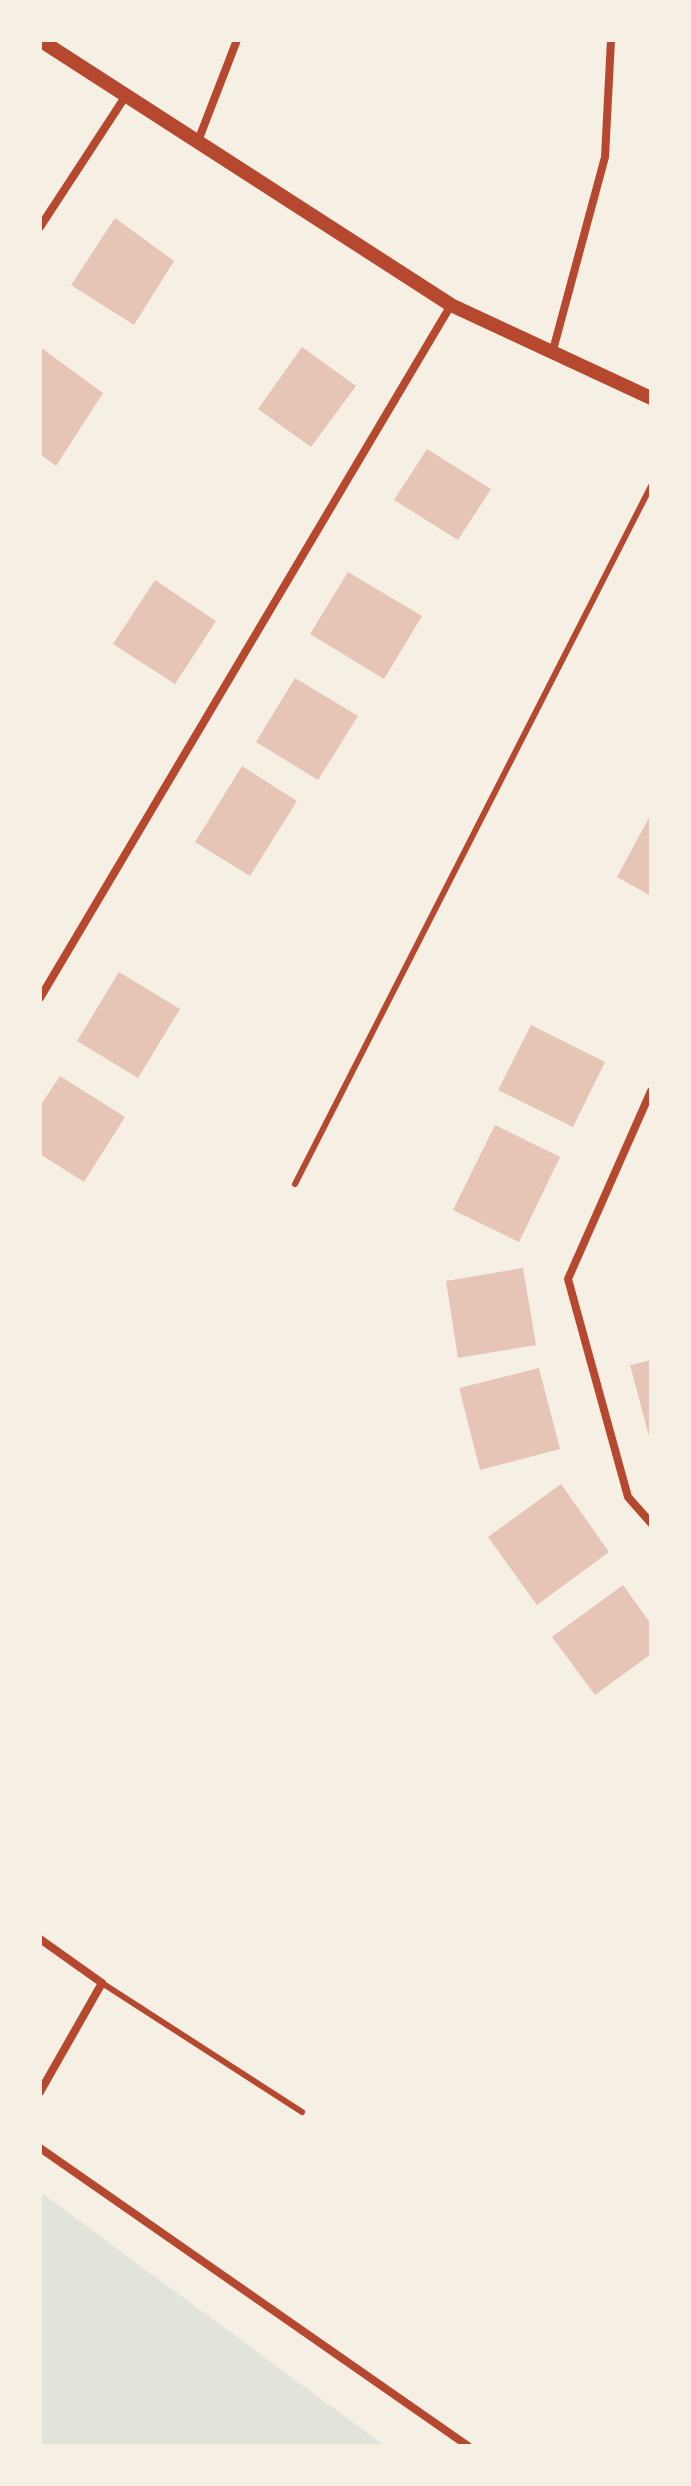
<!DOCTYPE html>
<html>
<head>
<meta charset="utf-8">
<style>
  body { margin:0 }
  #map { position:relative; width:691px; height:2486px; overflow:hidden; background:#f6efe4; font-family:"Roboto Condensed",sans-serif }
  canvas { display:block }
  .frame { position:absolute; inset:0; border:42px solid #f6efe4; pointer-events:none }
</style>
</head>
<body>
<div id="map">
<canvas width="691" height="2486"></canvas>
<div class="frame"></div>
</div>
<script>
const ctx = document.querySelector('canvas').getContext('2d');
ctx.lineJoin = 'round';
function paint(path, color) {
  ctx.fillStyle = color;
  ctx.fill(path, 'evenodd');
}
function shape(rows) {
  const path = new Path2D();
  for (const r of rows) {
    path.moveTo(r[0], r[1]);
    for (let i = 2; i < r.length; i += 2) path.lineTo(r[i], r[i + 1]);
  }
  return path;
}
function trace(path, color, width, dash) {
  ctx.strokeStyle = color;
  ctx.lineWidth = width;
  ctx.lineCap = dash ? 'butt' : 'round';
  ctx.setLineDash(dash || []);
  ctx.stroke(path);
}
const green = shape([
  [40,2192,385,2446,40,2446]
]);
const building = shape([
  [115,218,174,261,134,325,71,285],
  [40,347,103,393,56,466,40,454],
  [302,347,356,386,311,447,258,409],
  [427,449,491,489,458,540,394,500],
  [348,572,422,616,384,679,310,634],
  [155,580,216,621,175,684,113,644],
  [295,678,358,716,318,780,256,742],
  [242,766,297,801,250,876,195,842],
  [651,814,651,896,617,877],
  [119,972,180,1009,138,1078,77,1041],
  [531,1025,605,1062,573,1127,498,1090],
  [60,1076,125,1117,84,1182,40,1154,40,1106],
  [495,1125,560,1157,519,1242,453,1210],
  [523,1268,536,1345,458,1358,446,1281],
  [651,1360,651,1440,650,1440,630,1365],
  [539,1368,560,1449,480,1470,459,1388],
  [561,1484,609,1552,537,1605,488,1537],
  [623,1585,651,1624,651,1654,595,1695,552,1637]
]);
const service = shape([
  [295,1184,651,486],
  [102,1983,302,2112]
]);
const minor = shape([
  [198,141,237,40],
  [40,227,125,97],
  [553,350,605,157,611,40],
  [40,998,451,305],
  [651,1091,568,1279,628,1497,651,1523],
  [40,1939,102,1983,40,2092],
  [40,2148,468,2446]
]);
const tertiary = shape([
  [40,40,451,305,651,398]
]);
paint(green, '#e2e4dc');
paint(building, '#e6c5b7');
trace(service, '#b5482f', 6);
trace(minor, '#b5482f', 8);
trace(tertiary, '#b5482f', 14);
</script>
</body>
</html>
